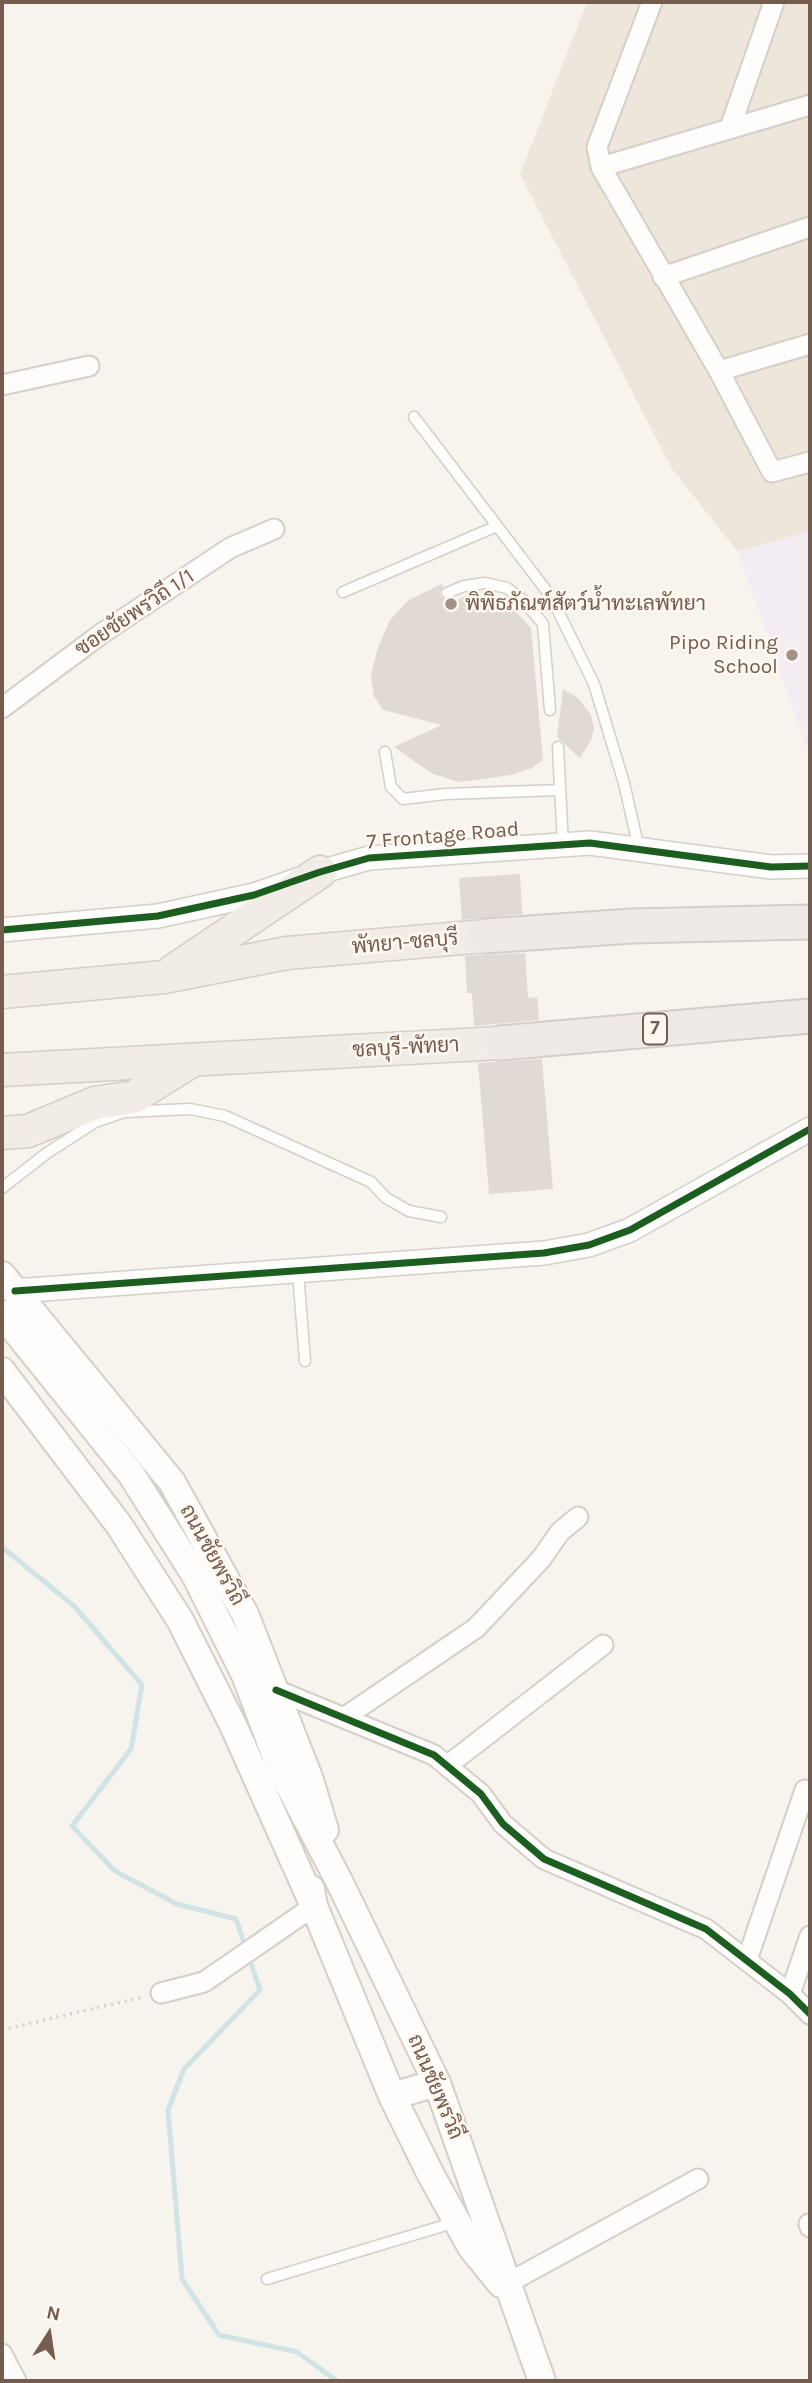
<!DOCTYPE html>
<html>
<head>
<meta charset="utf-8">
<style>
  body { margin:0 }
  #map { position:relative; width:812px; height:2383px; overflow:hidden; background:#f7f3ed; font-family:Karla,sans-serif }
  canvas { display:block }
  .frame { position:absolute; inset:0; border:4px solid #745c4f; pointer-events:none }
  .north { position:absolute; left:14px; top:2299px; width:70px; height:70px; -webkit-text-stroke:5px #fef8f0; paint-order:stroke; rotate:12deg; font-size:19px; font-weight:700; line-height:28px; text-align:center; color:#745c4f }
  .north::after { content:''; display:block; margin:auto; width:24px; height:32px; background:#745c4f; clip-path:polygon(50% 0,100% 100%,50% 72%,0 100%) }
</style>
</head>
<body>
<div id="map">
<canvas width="812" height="2383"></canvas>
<div class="frame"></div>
<div class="north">N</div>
</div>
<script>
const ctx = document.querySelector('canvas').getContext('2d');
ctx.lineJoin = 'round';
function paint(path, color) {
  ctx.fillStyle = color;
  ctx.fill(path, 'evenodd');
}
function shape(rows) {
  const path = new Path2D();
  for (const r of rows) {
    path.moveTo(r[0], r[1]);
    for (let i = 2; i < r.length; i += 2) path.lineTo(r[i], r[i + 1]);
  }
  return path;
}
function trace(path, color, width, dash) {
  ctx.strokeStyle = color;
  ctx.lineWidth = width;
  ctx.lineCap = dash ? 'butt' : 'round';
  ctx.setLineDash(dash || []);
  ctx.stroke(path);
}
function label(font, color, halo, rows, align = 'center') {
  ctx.font = font + ' Karla,Sarabun,sans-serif';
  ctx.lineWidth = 5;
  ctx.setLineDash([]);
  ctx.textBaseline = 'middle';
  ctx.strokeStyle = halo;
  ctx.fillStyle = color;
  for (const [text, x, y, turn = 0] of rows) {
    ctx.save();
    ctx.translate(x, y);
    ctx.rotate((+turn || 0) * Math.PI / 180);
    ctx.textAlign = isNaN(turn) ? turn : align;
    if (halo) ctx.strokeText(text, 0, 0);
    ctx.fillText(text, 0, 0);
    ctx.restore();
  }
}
const residential = shape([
  [587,2,810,2,810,531,738,552,672,469,520,174]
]);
const education = shape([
  [810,531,810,757,738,552]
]);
const stream = shape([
  [2,1547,74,1606,142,1685,131,1749,72,1826,115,1871,177,1904,236,1919,260,1990,184,2069,168,2110,182,2279,219,2335,297,2352,337,2381]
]);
const building = shape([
  [442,584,443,587,440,591,440,596,445,600,451,599,453,603,469,593,504,599,531,628,543,760,532,768,511,775,460,782,433,774,394,747,442,725,383,710,374,696,371,676,377,650,390,620,409,600],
  [563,689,578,698,591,715,594,728,591,740,580,758,557,737],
  [520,874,522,914,462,920,459,878],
  [525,953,528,998,537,997,539,1020,474,1026,472,993,467,993,465,956],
  [542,1059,553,1189,489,1194,478,1063]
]);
const path = shape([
  [2,2030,143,1997]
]);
const service = shape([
  [414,417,549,594,559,613,594,684,624,783,639,849],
  [343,592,497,526],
  [447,593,464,586,485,583,507,588,523,600,543,624,550,710],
  [558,747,563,844],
  [385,752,391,787,403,799,445,794,560,790],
  [2,1188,47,1153,95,1122,124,1112,190,1109,225,1116,371,1182,386,1198,409,1211,441,1217],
  [298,1272,305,1361],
  [267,2279,456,2222]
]);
const minor = shape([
  [652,2,597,147,601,167,719,371,772,472,810,462],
  [730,128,774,2],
  [601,167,810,105],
  [663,277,810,227],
  [719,371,810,344],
  [2,385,89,366],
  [2,708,101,634,230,548,274,529],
  [276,1690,434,1755,481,1794,503,1824,544,1859,706,1929,790,1994,810,2014],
  [345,1717,476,1628,541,1559,560,1532,578,1517],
  [448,1765,603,1645],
  [747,1960,805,1790],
  [161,1993,204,1982,314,1906],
  [790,1994,810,1936],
  [809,2224,810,2227],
  [508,2283,698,2179],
  [2,2354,16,2381]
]);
const tertiary = shape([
  [2,930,158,916,254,895,320,872,369,858,590,843,771,867,810,866],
  [15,1291,544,1253,589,1245,630,1230,810,1129]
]);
const secondary = shape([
  [2,1275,172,1482,245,1614,310,1780,325,1830],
  [2,1314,131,1474,195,1575,245,1675,281,1770,339,1881,437,2083,542,2381],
  [2,1371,119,1525,180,1620,233,1725,314,1906],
  [311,1889,314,1906,392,2096,431,2175,471,2247,501,2284],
  [392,2096,437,2083]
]);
const trunk = shape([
  [174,970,320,872],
  [2,992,164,977,287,953,485,936],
  [2,1070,500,1043],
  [2,1133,28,1131,95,1103,134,1097,193,1060]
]);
const motorway = shape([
  [485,936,632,926,810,922],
  [500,1043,810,1016]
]);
const cycleway = shape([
  [2,930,158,916,254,895,320,872,369,858,590,843,771,867,810,866],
  [15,1291,544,1253,589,1245,630,1230,810,1129],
  [276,1690,434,1755,481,1794,503,1824,544,1859,706,1929,790,1994,810,2014]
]);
const markers = [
  [451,604,7,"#a29186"],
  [792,655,7,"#a29186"]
];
const shields = [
  [655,1029,24]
];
const shieldNames = [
  ["7",655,1029]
];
const poiNames = [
  ["พิพิธภัณฑ์สัตว์น้ำทะเลพัทยา",465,604],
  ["Pipo Riding",778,643,"right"],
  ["School",778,667,"right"]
];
const streetNames = [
  ["ซอยชัยพรวิถี 1/1",135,613,-34],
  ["7 Frontage Road",443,836,-5],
  ["พัทยา-ชลบุรี",405,943,-5],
  ["ชลบุรี-พัทยา",406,1048,-3],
  ["ถนนชัยพรวิถี",212,1555,61],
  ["ถนนชัยพรวิถี",435,2087,67]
];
paint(residential, '#efe6db');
paint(education, '#f4ecf3');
trace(stream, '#d0e4e6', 5);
paint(building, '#e1d9d3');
trace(service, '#d4cfc8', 13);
trace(minor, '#d4cfc8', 23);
trace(tertiary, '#d4cfc8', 26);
trace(secondary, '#d5cfc8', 30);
trace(trunk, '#d5cec8', 35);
trace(motorway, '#d5cec8', 37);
trace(path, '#d7d1cc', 3.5, [2, 5]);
trace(service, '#fefdfc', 10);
trace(minor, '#fefdfc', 19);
trace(tertiary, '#fefdfc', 23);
trace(secondary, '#fefdfc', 26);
trace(trunk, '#f1ece6', 32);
trace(motorway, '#f0eae6', 33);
trace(cycleway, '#1b5e20', 7);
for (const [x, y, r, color] of markers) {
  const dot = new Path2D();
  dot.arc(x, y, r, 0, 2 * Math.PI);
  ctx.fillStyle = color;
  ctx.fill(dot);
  trace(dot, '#fef8f0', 2.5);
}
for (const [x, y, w] of shields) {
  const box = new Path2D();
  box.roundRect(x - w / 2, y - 15.5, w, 31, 5);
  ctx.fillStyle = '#fef8f0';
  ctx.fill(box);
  trace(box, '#745c4f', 2);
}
label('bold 19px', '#745c4f', null, shieldNames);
label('21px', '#745c4f', '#fef8f0', poiNames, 'left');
label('21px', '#745c4f', '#fef8f0', streetNames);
</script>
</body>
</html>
